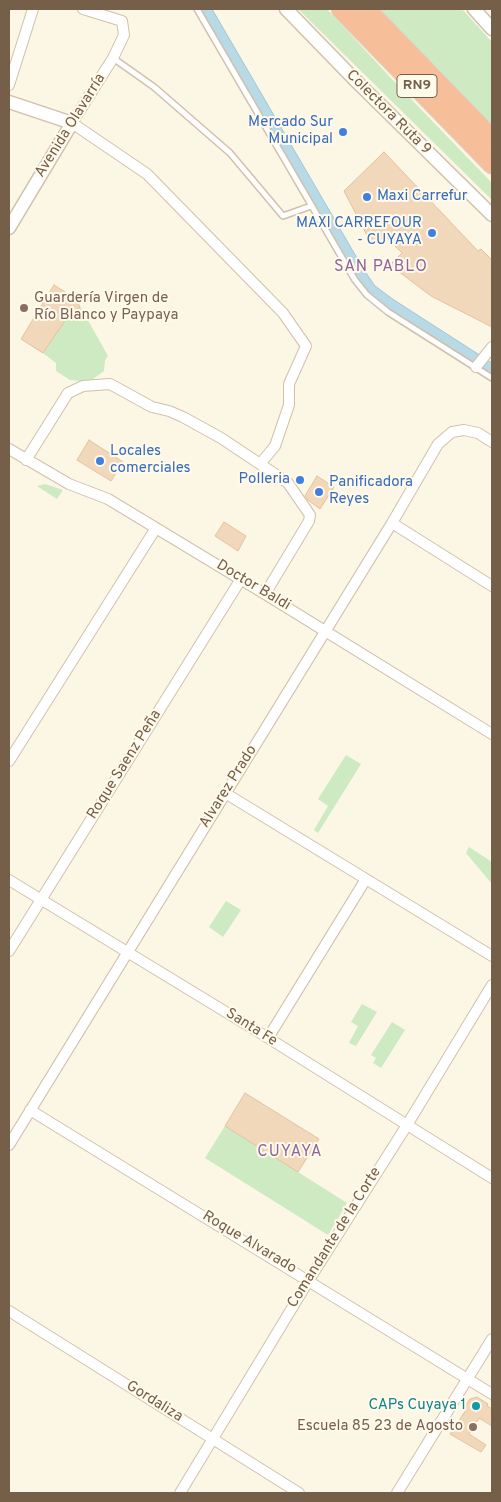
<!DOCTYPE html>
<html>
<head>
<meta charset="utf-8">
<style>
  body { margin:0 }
  #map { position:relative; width:501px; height:1502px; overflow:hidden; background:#fcf6e4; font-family:Overpass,sans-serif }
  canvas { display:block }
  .frame { position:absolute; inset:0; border:10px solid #755f49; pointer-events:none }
</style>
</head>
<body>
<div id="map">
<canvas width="501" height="1502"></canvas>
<div class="frame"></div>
</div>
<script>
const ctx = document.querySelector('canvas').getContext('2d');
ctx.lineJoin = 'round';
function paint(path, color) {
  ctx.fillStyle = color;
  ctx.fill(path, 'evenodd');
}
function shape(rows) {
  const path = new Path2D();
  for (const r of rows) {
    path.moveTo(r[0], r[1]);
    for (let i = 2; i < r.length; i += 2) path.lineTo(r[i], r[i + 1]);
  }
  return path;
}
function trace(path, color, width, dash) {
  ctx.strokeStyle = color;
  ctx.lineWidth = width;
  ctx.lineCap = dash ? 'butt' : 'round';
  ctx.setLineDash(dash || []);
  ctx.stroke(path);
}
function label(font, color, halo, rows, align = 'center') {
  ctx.font = font + ' Overpass,sans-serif';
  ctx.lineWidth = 4;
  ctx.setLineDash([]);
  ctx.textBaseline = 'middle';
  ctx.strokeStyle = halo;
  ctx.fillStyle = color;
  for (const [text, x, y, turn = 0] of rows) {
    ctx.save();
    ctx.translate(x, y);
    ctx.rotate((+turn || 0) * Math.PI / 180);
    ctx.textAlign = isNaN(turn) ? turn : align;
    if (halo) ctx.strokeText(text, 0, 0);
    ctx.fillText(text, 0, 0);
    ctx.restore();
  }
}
const green = shape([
  [298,9,327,9,390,77,492,183,492,200],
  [377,9,462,9,492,42,492,130],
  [80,306,108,356,105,360,104,371,89,382,70,380,56,371,56,363,43,353,66,319,71,320],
  [45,484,63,490,57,499,37,486],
  [346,755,361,764,318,833,314,830,328,806,318,799],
  [469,847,492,862,492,884,466,853],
  [226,901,241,910,223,937,209,927],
  [362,1004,377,1012,356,1046,349,1043,358,1026,351,1022],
  [392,1022,405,1030,381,1068,373,1063,376,1058,371,1055],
  [225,1126,347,1203,328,1235,205,1158]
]);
const water = shape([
  [200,9,212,9,364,270,375,286,394,300,492,363,492,375,388,309,368,294,356,276,200,9]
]);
const building = shape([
  [384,152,478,251,481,249,492,260,492,327,431,296,390,265,402,253,385,236,372,245,344,191,384,152],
  [54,285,65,292,80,306,71,320,66,319,43,353,21,339,54,285],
  [89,440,123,462,111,481,77,460,89,440],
  [317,476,334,487,320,509,308,500,305,496,317,476],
  [224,522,246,536,238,551,215,536,224,522],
  [245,1093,319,1139,298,1172,225,1126,245,1093],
  [477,1397,488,1404,487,1406,492,1409,492,1426,479,1418,469,1434,486,1445,481,1452,450,1434,466,1410,464,1408,470,1399,477,1397]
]);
const service = shape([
  [197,9,355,280,367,295,388,312,492,378],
  [113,58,154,87,230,153,283,216,311,206]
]);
const minor = shape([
  [83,9,122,21,124,35,113,58,72,123,147,174,283,313,306,346,289,384,289,405,275,446,260,464,288,483,310,515,309,521,265,594],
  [9,85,33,9],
  [476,367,492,347],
  [9,449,69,484,108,499,265,594,492,734],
  [26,460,68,393,83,386,110,384,152,407,169,411,183,417,221,438,260,464],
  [392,523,492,586],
  [9,761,156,528],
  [225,793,492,956],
  [9,880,257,1031,492,1178],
  [9,951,241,579],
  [268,1038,366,879],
  [30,1110,492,1394],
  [9,1145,392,523,438,444,452,432,464,430,478,433,492,442],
  [9,1311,299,1493],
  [180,1493,309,1280,407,1125,492,985],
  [397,1493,492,1339]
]);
const tertiary = shape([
  [286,9,355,80,492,215],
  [474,9,492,29],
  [9,102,72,123,9,228]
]);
const motorway = shape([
  [341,9,492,164],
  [366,9,492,139]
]);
const markers = [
  [343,132,5,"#3f7fe0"],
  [367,197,5,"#3f7fe0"],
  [432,233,5,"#3f7fe0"],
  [24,308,5,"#8d6e63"],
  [100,461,5,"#3f7fe0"],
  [300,480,5,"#3f7fe0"],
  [319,492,5,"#3f7fe0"],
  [476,1406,5,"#0f9aa8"],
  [473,1427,5,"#8d6e63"]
];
const shields = [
  [417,86,40]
];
const shieldNames = [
  ["RN9",417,86]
];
const streetNames = [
  ["Colectora Ruta 9",388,113,45],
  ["Avenida Olavarría",71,126,-58],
  ["Doctor Baldi",253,586,31],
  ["Roque Saenz Peña",125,765,-58],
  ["Alvarez Prado",229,787,-58],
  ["Santa Fe",251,1028,32],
  ["Comandante de la Corte",335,1238,-58],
  ["Roque Alvarado",249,1243,31],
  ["Gordaliza",154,1402,32]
];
const shopNames = [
  ["Mercado Sur",333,123],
  ["Municipal",333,140],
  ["Maxi Carrefur",377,197,"left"],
  ["MAXI CARREFOUR",422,224],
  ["- CUYAYA",422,241],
  ["Locales",110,452,"left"],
  ["comerciales",110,469,"left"],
  ["Polleria",290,480],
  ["Panificadora",329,483,"left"],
  ["Reyes",329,500,"left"]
];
const educationNames = [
  ["Guardería Virgen de",34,299],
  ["Río Blanco y Paypaya",34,316],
  ["Escuela 85 23 de Agosto",463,1427,"right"]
];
const cultureNames = [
  ["CAPs Cuyaya 1",466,1406]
];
const neighbourhoodNames = [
  ["SAN PABLO",381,268],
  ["CUYAYA",290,1153]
];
paint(green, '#cdeac2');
paint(water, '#b8d9e6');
trace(water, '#9ec7d8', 1);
paint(building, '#f2d8bb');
trace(building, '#e5c19b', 1);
trace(service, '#d0c1ad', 8);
trace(minor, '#d0c1ad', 12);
trace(tertiary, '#d0c1ad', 15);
trace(motorway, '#dbd5d0', 21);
trace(service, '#fff', 5);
trace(minor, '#fff', 10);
trace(tertiary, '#fff', 12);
trace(motorway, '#f7be9a', 19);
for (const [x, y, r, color] of markers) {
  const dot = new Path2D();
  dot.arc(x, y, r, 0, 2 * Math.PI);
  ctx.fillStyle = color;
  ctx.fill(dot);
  trace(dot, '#fffaea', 2);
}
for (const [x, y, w] of shields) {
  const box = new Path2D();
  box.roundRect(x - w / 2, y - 11.5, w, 23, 4);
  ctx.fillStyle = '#fffaea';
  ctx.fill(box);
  trace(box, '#755f49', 1);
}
label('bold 14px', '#755f49', null, shieldNames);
label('15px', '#755f49', '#fffaea', streetNames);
label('15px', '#366cbe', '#fffaea', shopNames, 'right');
label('15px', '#785e54', '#fffaea', educationNames, 'left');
label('15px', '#0d838f', '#fffaea', cultureNames, 'right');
ctx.letterSpacing = '1px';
label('16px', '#8e6499', '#fffaea', neighbourhoodNames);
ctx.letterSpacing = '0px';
</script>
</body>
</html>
